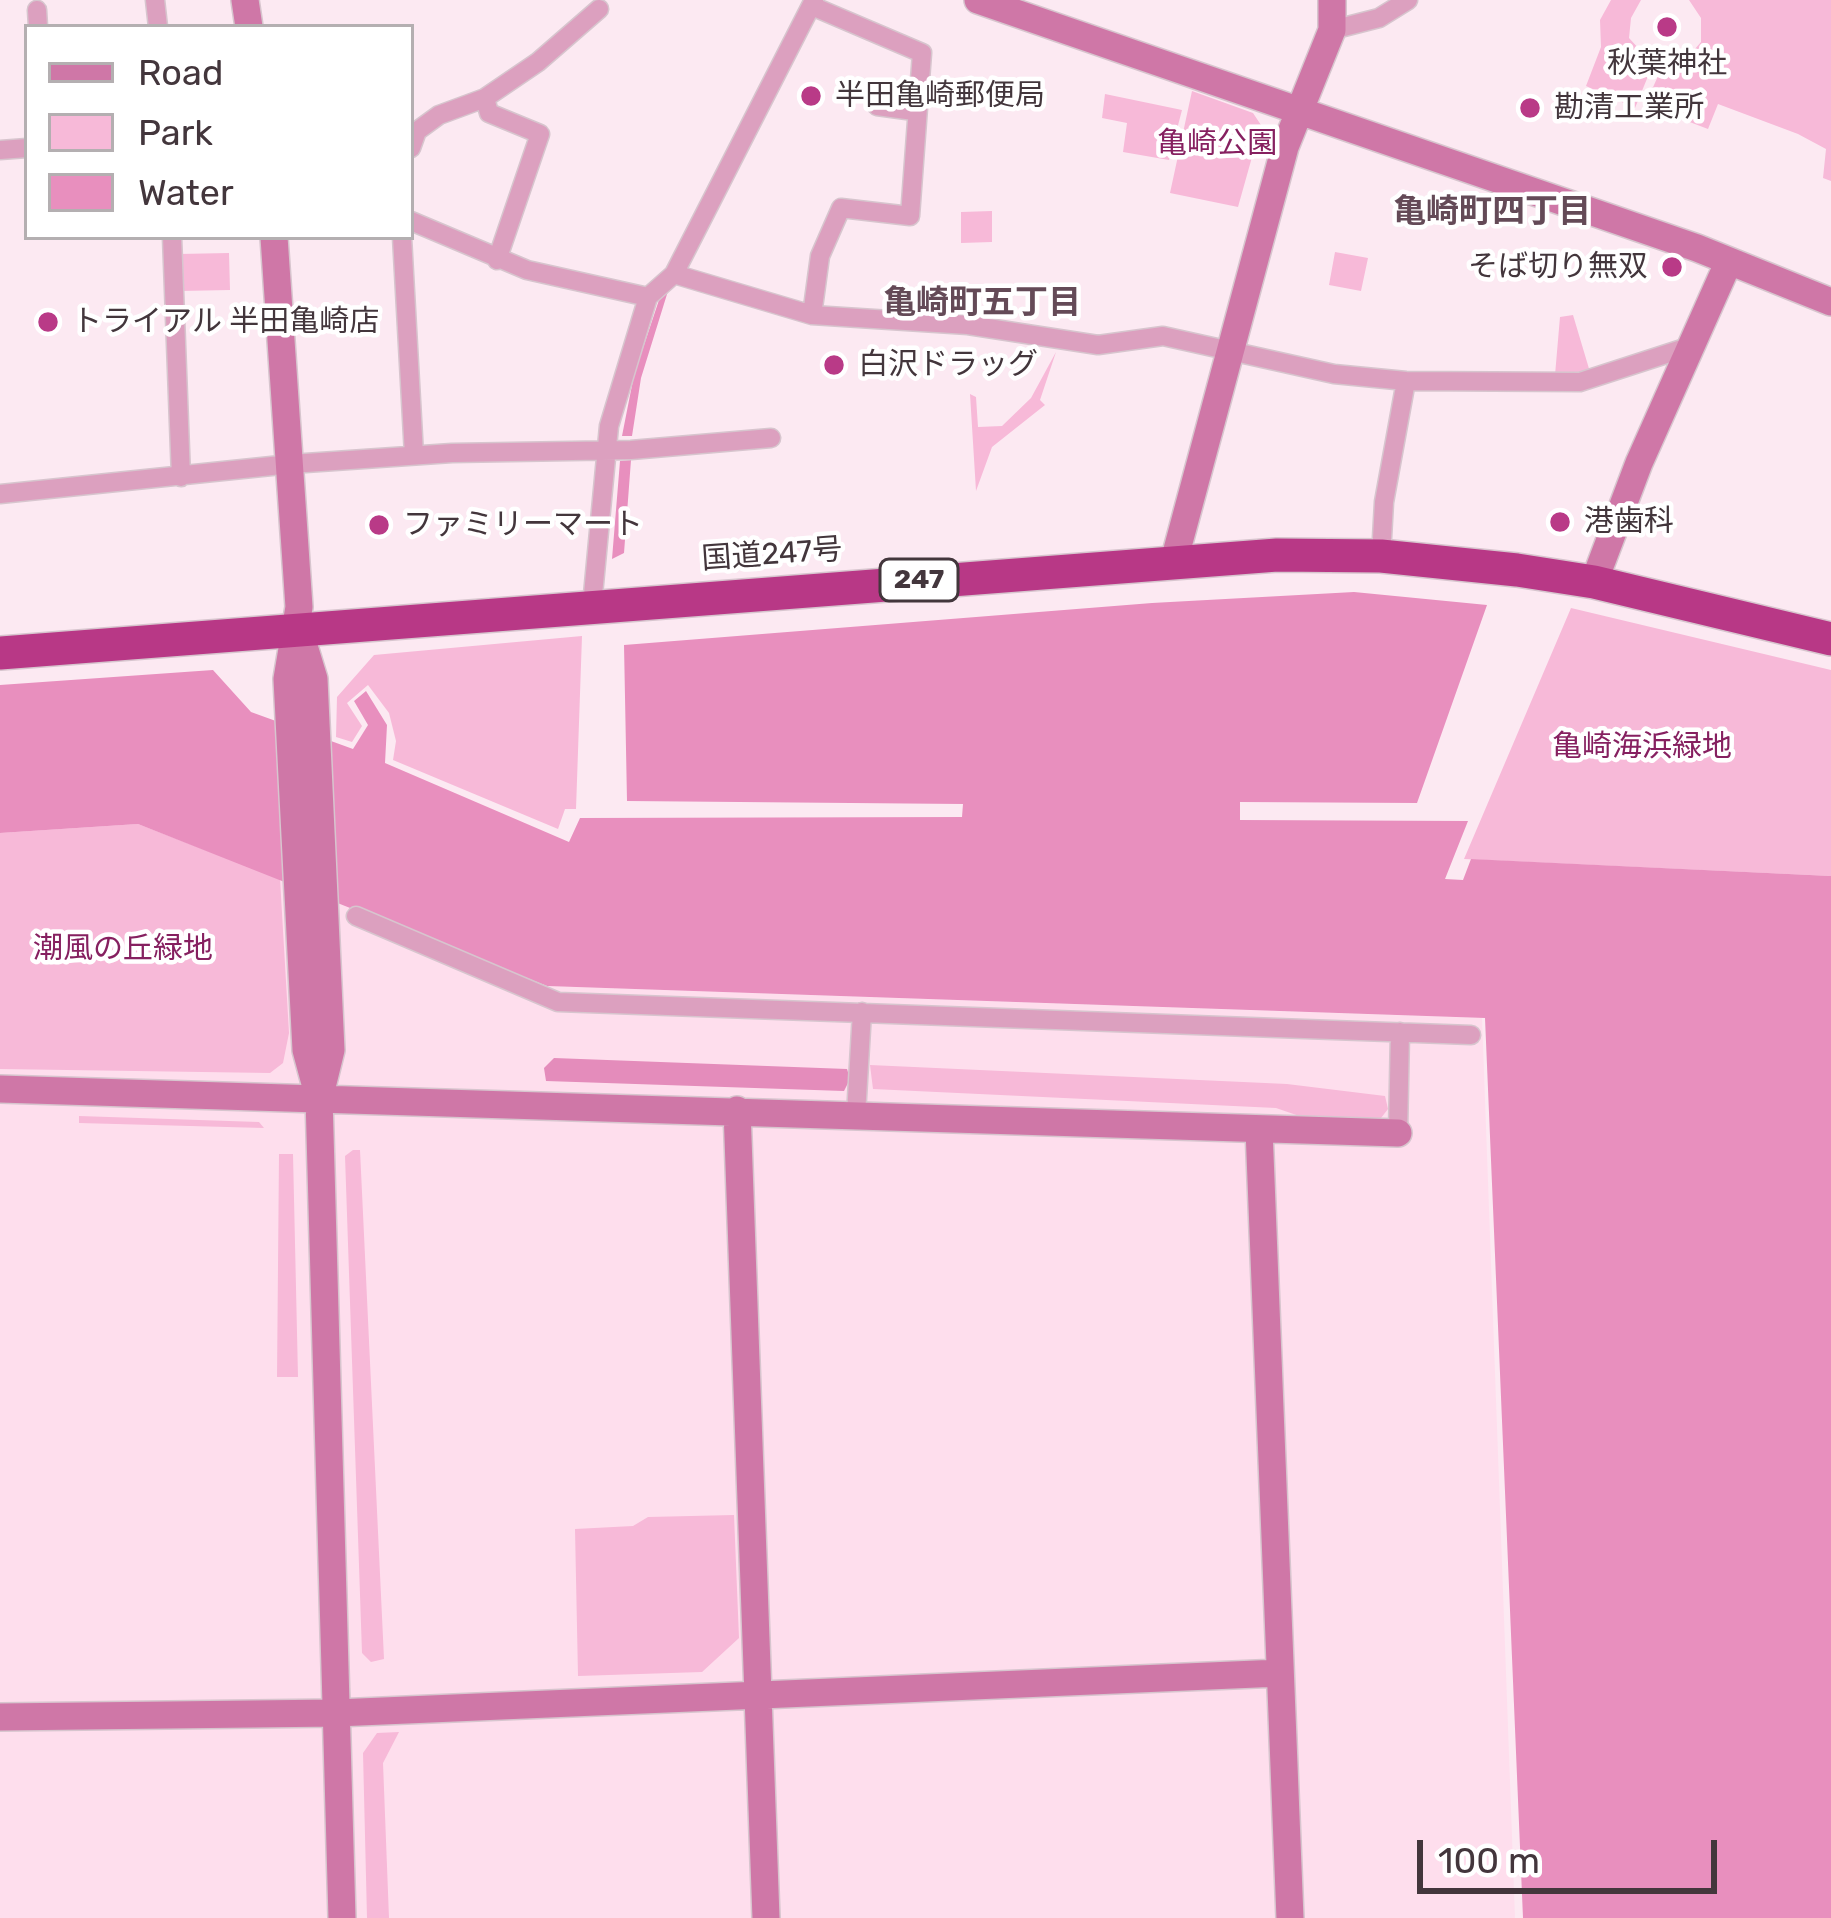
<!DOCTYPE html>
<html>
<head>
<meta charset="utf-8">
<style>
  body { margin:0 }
  #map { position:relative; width:1831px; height:1918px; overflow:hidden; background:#fce9f2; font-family:Rubik,sans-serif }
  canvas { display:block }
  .legend { position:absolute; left:24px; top:24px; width:390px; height:216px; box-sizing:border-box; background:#fff; border:3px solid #b4afb1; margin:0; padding:15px 21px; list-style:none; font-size:36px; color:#43363c }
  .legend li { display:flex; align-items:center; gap:24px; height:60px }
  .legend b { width:60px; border:3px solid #b4afb1 }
  .scale { position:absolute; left:1417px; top:1840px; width:300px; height:54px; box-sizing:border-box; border:6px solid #43363c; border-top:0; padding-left:15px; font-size:36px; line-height:42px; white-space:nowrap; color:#43363c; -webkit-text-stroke:9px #fff; paint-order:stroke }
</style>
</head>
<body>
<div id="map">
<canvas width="1831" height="1918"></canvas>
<ul class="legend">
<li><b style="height:15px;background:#cf77a7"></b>Road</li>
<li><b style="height:33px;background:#f7b9d8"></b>Park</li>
<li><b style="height:33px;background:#e88fbe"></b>Water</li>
</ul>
<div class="scale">100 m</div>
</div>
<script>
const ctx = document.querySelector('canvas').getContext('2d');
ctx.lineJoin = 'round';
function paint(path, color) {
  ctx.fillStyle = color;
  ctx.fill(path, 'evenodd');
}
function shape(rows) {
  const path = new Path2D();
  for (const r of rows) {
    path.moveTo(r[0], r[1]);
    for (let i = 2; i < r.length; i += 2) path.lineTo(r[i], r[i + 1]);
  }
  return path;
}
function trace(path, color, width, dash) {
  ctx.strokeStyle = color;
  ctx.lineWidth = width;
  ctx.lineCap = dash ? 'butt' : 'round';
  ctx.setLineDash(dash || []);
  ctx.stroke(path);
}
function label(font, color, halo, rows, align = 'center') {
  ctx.font = font + ' Rubik,"Noto Sans JP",sans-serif';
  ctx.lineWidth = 9;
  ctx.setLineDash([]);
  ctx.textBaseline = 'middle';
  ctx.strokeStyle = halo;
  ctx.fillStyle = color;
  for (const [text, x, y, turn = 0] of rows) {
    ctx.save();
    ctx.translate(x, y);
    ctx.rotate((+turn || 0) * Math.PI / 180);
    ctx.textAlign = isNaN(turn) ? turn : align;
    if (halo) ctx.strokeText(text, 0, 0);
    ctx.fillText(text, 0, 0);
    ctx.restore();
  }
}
const built = shape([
  [138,824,547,986,1482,1018,1515,1918,0,1918,0,833]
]);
const green = shape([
  [1611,0,1641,0,1631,18,1629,38,1653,64,1635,108,1586,86,1601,47,1600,20],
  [1689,0,1831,0,1831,181,1823,178,1826,149,1798,134,1718,104,1708,129,1645,105,1663,65,1681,65,1701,42,1701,18],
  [1192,91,1253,113,1261,125,1238,207,1170,193],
  [1105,94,1182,110,1169,160,1123,152,1127,123,1102,118],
  [992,211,992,242,961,243,961,212],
  [1335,252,1368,258,1361,291,1329,285],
  [229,253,230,290,180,291,179,254],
  [1573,315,1590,372,1555,375,1560,317],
  [1056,352,1040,400,1045,405,992,447,976,491,970,394,976,397,978,427,1002,426,1031,398],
  [1571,608,1831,670,1831,876,1464,859],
  [582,636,576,809,565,809,558,829,393,760,396,741,389,713,368,685,347,703,362,726,352,742,336,737,337,697,374,655],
  [138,824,280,879,289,1033,283,1063,270,1073,0,1069,0,833],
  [870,1065,1287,1084,1385,1096,1388,1109,1381,1118,1311,1120,1276,1108,873,1089],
  [79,1116,259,1122,264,1128,79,1123],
  [353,1150,360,1150,384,1659,371,1662,362,1653,345,1156],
  [279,1154,293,1154,298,1377,277,1377],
  [734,1515,739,1638,702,1672,578,1676,575,1529,633,1526,648,1517],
  [399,1732,383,1763,389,1918,367,1918,363,1753,377,1733]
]);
const forest = shape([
  [554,1058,847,1069,850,1079,844,1091,546,1081,544,1068]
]);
const water = shape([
  [668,291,641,378,632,436,622,436,634,375,660,297],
  [631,460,624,553,612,559,620,461],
  [1354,592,1487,605,1417,803,1240,802,1240,820,1468,821,1445,879,1463,880,1471,859,1831,876,1831,1918,1523,1918,1485,1018,547,986,138,824,0,833,0,685,213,670,251,712,353,749,368,725,354,701,366,691,387,725,385,763,569,842,580,818,962,817,963,804,627,801,624,645,1152,603]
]);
const street = shape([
  [155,0,158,27],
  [812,6,922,53,910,216,841,208,820,256,812,315],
  [37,10,38,27],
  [1332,30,1379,18,1408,0],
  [485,98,489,113,540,134,497,260],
  [877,106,914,111],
  [411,148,417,131,439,115,485,98,538,62,599,9],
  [0,150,27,148],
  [411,221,527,270,648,297],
  [172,237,181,477],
  [402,237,414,455],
  [674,274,812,315,968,325,1098,345,1163,336,1334,374,1406,381,1580,382,1691,346],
  [0,494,291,464,452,453,631,450,771,438],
  [1381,556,1384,502,1406,381],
  [592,605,609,426,648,297,674,274,814,0],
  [356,916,558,1002,1471,1035],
  [856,1115,862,1012],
  [1398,1133,1400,1032]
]);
const secondary = shape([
  [245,0,249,27],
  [978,0,1697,248,1831,302],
  [274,237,299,607,287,679,306,1050,319,1098,342,1918],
  [1174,561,1285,147,1332,30,1332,0],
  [1594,582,1639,463,1729,261],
  [300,633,314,679,331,1050,320,1095],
  [0,1089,1398,1133],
  [737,1110,766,1918],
  [1259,1129,1290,1918],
  [0,1717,336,1713,1280,1673]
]);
const highway = shape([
  [0,653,1277,555,1381,556,1517,570,1594,582,1831,639]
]);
const markers = [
  [1667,27,12,"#b93a87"],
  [811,96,12,"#b93a87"],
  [1530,108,12,"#b93a87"],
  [1672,267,12,"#b93a87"],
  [48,322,12,"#b93a87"],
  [834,365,12,"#b93a87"],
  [1560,522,12,"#b93a87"],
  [379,525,12,"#b93a87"]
];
const shields = [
  [919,580,78]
];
const shieldNames = [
  ["247",919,580]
];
const poiNames = [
  ["秋葉神社",1667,64,"center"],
  ["半田亀崎郵便局",835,96],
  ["勘清工業所",1554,108],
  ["そば切り無双",1648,267,"right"],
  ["トライアル 半田亀崎店",72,322],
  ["白沢ドラッグ",858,365],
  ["港歯科",1584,522],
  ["ファミリーマート",403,525]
];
const parkNames = [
  ["亀崎公園",1217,144],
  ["亀崎海浜緑地",1642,747],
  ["潮風の丘緑地",123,949]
];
const streetNames = [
  ["国道247号",772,555,-4]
];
const neighbourhoodNames = [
  ["亀崎町四丁目",1492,212],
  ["亀崎町五丁目",982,303]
];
paint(built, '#fedeed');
paint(green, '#f7b9d8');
paint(forest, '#e48cbb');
paint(water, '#e88fbe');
trace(street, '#d7c5ce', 21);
trace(secondary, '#d7c5ce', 30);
trace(highway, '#d7c5ce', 36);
trace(street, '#dca0bf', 18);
trace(secondary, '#cf77a7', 27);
trace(highway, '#b83886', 33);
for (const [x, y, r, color] of markers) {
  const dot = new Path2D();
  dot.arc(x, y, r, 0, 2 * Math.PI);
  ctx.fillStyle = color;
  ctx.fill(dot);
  trace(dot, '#fff', 4.5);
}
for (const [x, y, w] of shields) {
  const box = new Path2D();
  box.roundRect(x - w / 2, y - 21, w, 42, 9);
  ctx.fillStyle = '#fff';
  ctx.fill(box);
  trace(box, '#43363c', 3);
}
label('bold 27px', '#43363c', null, shieldNames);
label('30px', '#43363c', '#fff', poiNames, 'left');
label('30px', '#862060', '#fff', parkNames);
label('30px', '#43363c', '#fff', streetNames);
label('bold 33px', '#644a57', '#fff', neighbourhoodNames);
</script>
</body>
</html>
